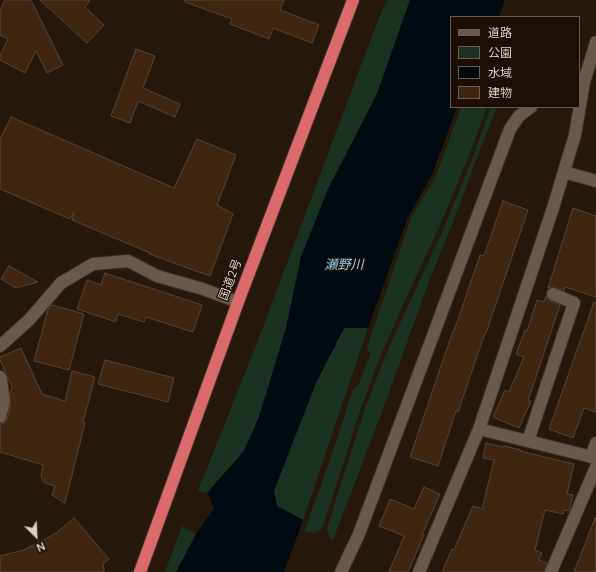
<!DOCTYPE html>
<html>
<head>
<meta charset="utf-8">
<style>
  body { margin:0 }
  #map { position:relative; width:596px; height:572px; overflow:hidden; background:#26180a; font-family:"DM Sans","Noto Sans JP",sans-serif }
  canvas { display:block }
  .legend { position:absolute; left:450px; top:16px; width:130px; height:92px; box-sizing:border-box; background:#1d0e03; border:1px solid #695c52; margin:0; padding:5px 7px; list-style:none; font-size:12px; color:#dbd0c8 }
  .legend li { display:flex; align-items:center; gap:8px; height:20px }
  .legend b { width:20px; border:1px solid #695c52 }
  .north { position:absolute; left:16px; top:516px; width:40px; height:40px; -webkit-text-stroke:3px #1d0e03; paint-order:stroke; rotate:156deg; font-size:11px; font-weight:700; line-height:16px; text-align:center; color:#dbd0c8 }
  .north::after { content:''; display:block; margin:auto; width:14px; height:18px; background:#dbd0c8; clip-path:polygon(50% 0,100% 100%,50% 72%,0 100%) }
</style>
</head>
<body>
<div id="map">
<canvas width="596" height="572"></canvas>
<ul class="legend">
<li><b style="height:5px;background:#6a584a"></b>道路</li>
<li><b style="height:11px;background:#1a3222"></b>公園</li>
<li><b style="height:11px;background:#000b11"></b>水域</li>
<li><b style="height:11px;background:#3e2611"></b>建物</li>
</ul>
<div class="north">N</div>
</div>
<script>
const ctx = document.querySelector('canvas').getContext('2d');
ctx.lineJoin = 'round';
function paint(path, color) {
  ctx.fillStyle = color;
  ctx.fill(path, 'evenodd');
}
function shape(rows) {
  const path = new Path2D();
  for (const r of rows) {
    path.moveTo(r[0], r[1]);
    for (let i = 2; i < r.length; i += 2) path.lineTo(r[i], r[i + 1]);
  }
  return path;
}
function trace(path, color, width, dash) {
  ctx.strokeStyle = color;
  ctx.lineWidth = width;
  ctx.lineCap = dash ? 'butt' : 'round';
  ctx.setLineDash(dash || []);
  ctx.stroke(path);
}
function label(font, color, halo, rows, align = 'center') {
  ctx.font = font + ' "DM Sans","Noto Sans JP",sans-serif';
  ctx.lineWidth = 3;
  ctx.setLineDash([]);
  ctx.textBaseline = 'middle';
  ctx.strokeStyle = halo;
  ctx.fillStyle = color;
  for (const [text, x, y, turn = 0] of rows) {
    ctx.save();
    ctx.translate(x, y);
    ctx.rotate((+turn || 0) * Math.PI / 180);
    ctx.textAlign = isNaN(turn) ? turn : align;
    if (halo) ctx.strokeText(text, 0, 0);
    ctx.fillText(text, 0, 0);
    ctx.restore();
  }
}
const green = shape([
  [387,0,410,0,377,94,328,189,301,257,286,328,259,417,244,451,207,493,198,491,260,335,378,20],
  [461,107,487,107,469,156,438,230,413,283,381,355,361,408,324,523,321,529,313,533,306,532,305,530,337,439,353,389,359,384,370,354,367,347,411,218,436,176],
  [491,107,497,107,483,142,452,225,431,276,382,412,333,540,329,537,327,531,328,525,364,411,385,356,442,232,471,162],
  [344,328,368,328,303,520,277,506,273,491,316,383],
  [182,526,196,534,176,572,165,572]
]);
const water = shape([
  [410,0,505,0,499,17,451,17,451,107,457,107,432,175,408,217,368,328,344,328,316,383,274,491,277,506,303,520,284,572,176,572,196,534,214,508,207,493,244,451,259,417,286,328,301,257,328,189,377,94]
]);
const building = shape([
  [5,0,31,0,63,65,47,73,36,51,25,73,0,60,0,55,8,39,0,35,0,11,5,0],
  [40,0,90,0,85,7,104,25,87,43,40,0],
  [185,0,284,0,280,10,319,25,312,43,273,28,269,39,230,24,232,19,185,2,185,0],
  [136,49,155,56,143,88,180,104,175,117,138,101,130,123,111,116,136,49],
  [11,117,174,188,197,139,236,155,217,205,233,214,210,276,149,254,150,253,72,220,74,212,70,219,0,189,0,139,11,117],
  [503,201,528,210,486,333,485,333,458,412,456,411,438,466,410,457,453,331,454,331,480,255,484,256,503,201],
  [573,208,596,216,596,297,565,287,564,291,556,287,552,287,548,288,573,208],
  [9,266,38,282,16,288,1,279,9,266],
  [105,273,202,305,193,332,146,317,144,322,118,314,116,322,77,309,87,280,101,285,105,273],
  [546,296,547,299,550,301,560,305,528,401,531,401,519,428,493,417,505,390,509,392,524,357,516,354,525,330,527,331,537,300,544,302,546,296],
  [594,302,596,303,596,412,584,408,573,438,549,429,594,302],
  [52,305,84,314,69,370,34,361,48,309,52,305],
  [21,348,42,394,65,401,72,371,95,377,83,422,85,423,65,503,52,495,55,486,44,483,41,476,43,465,0,452,0,427,1,424,5,423,7,419,11,404,10,393,12,387,0,360,0,357,21,348],
  [105,360,174,378,168,402,98,384,105,360],
  [486,443,504,447,504,446,521,450,520,451,574,464,567,494,573,495,569,511,564,510,563,514,545,510,535,550,542,553,539,560,547,563,544,572,442,572,452,549,454,550,473,506,482,509,494,460,483,458,486,443],
  [424,487,440,494,422,535,424,535,408,572,389,572,404,536,379,526,390,499,414,509,424,487],
  [74,518,109,559,103,564,104,572,0,572,0,556,24,550,56,533,74,518],
  [595,518,596,518,596,572,574,572,595,518]
]);
const street = shape([
  [564,172,596,181],
  [0,346,29,320,61,283,93,264,128,261,157,276,203,289,238,302],
  [0,377,1,379,4,402,0,417],
  [479,429,596,458],
  [528,441,574,303,553,294],
  [591,457,596,443],
  [341,572,359,534,510,129,519,116,531,107],
  [419,572,479,429,553,208,575,135,584,82,596,42],
  [551,572,596,467]
]);
const highway = shape([
  [140,572,238,302,353,0]
]);
const streetNames = [
  ["国道2号",231,280,-69]
];
const waterNames = [
  ["瀬野川",344,266]
];
paint(green, '#1a3222');
paint(water, '#000b11');
paint(building, '#3e2611');
trace(building, '#554435', 1);
trace(street, '#3c312c', 14);
trace(highway, '#3c312c', 14);
trace(street, '#6a584a', 12);
trace(highway, '#db6b6a', 12);
label('12px', '#dbd0c8', '#1d0e03', streetNames);
label('italic 13px', '#8ed4ed', '#1d0e03', waterNames);
</script>
</body>
</html>
